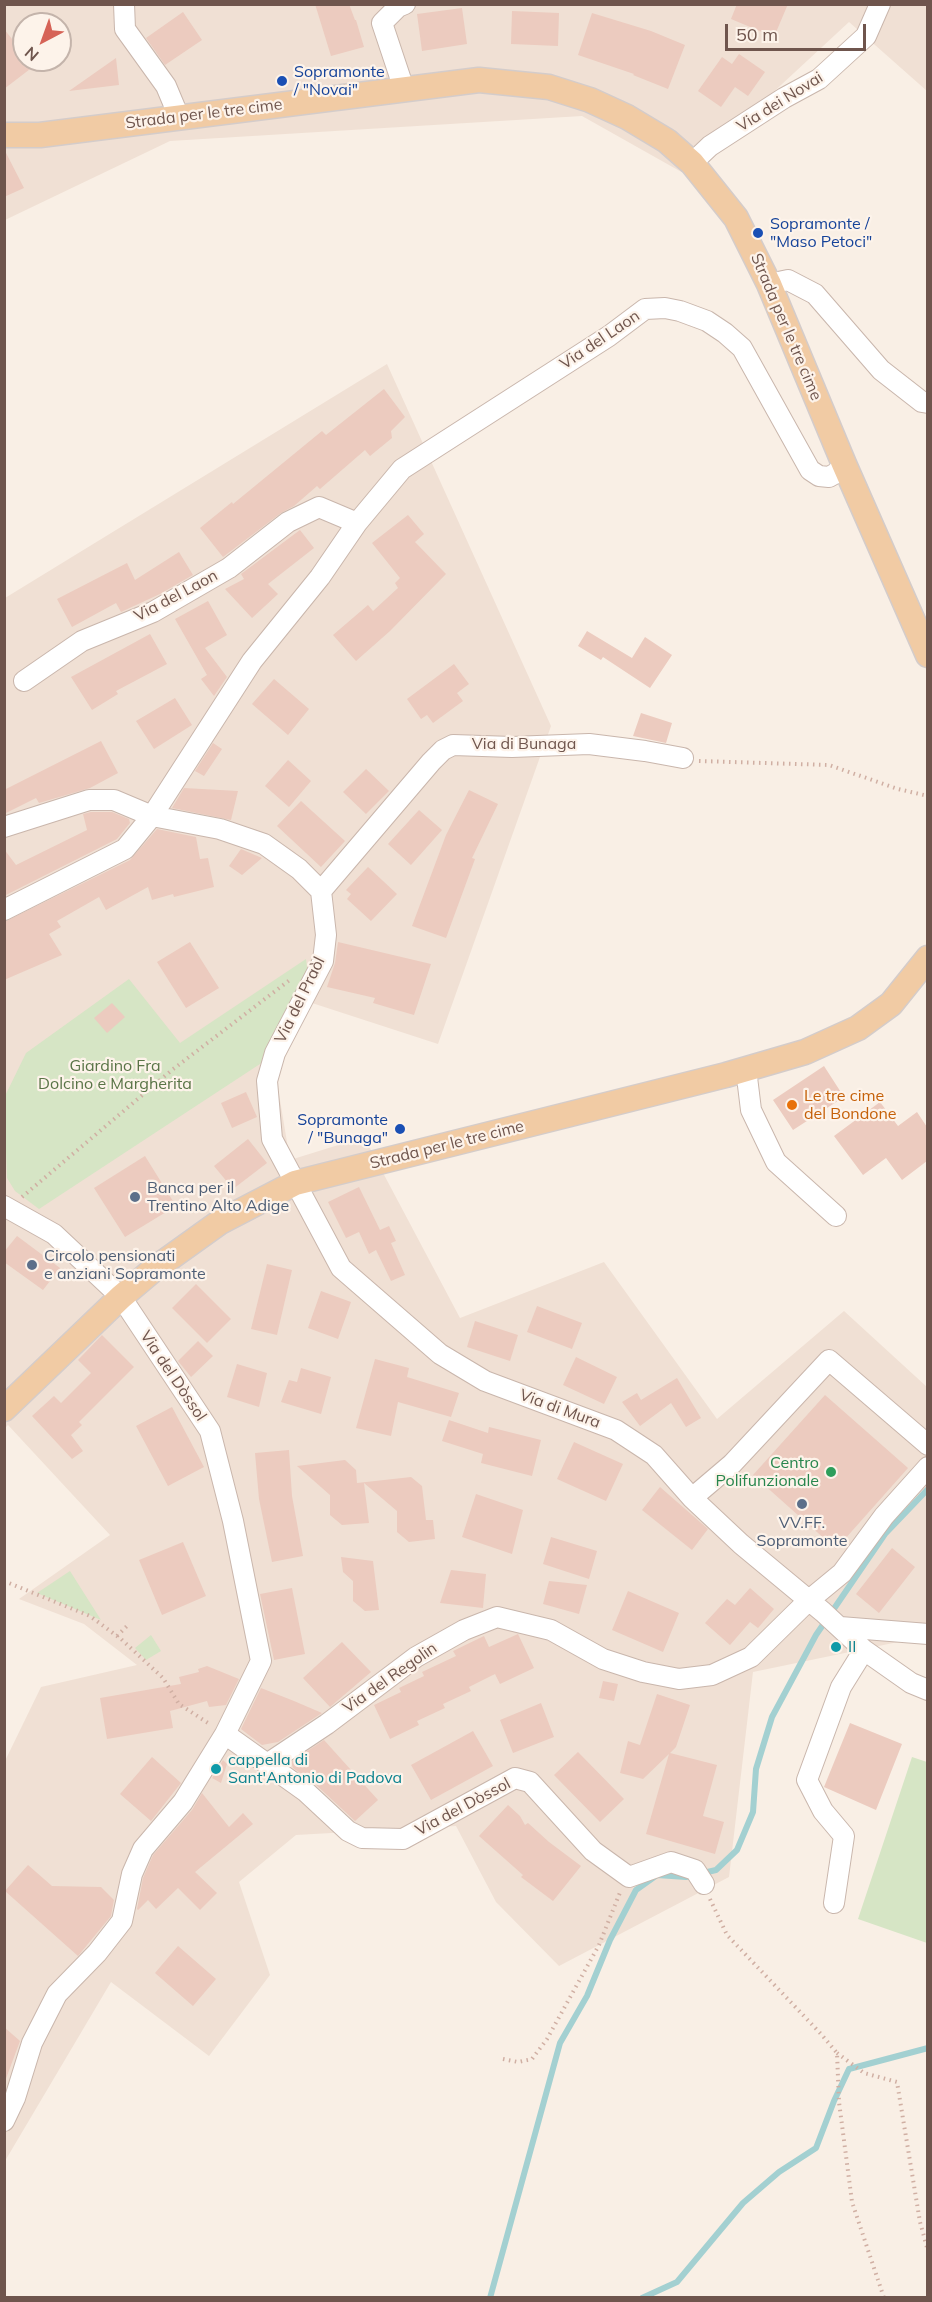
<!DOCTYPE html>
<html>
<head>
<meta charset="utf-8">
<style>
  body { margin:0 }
  #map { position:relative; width:932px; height:2302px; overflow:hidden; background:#f9efe5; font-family:Mulish,sans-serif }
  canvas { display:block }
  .frame { position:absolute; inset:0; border:6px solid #6f554d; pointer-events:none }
  .north { position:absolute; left:12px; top:12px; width:60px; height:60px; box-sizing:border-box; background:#fdf3ea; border:2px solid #c4b4ab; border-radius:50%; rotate:221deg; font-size:16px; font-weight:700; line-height:24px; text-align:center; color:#6f554d }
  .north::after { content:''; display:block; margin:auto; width:21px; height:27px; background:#d66357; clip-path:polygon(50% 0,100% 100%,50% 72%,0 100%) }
  .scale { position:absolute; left:725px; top:24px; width:141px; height:27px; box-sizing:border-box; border:3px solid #6f554d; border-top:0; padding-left:8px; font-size:18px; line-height:21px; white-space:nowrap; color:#6f554d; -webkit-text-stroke:4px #fdf3ea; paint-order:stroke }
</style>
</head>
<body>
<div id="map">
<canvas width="932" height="2302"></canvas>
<div class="frame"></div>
<div class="north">N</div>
<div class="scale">50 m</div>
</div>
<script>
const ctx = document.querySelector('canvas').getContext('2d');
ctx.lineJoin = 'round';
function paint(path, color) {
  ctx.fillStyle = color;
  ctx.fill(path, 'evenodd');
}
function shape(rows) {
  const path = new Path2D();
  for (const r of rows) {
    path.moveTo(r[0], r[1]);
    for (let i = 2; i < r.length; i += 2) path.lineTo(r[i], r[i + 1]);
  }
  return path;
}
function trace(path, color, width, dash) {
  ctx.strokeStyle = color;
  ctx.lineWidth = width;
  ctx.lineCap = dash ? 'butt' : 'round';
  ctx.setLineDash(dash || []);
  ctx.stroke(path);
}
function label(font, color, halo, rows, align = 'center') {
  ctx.font = font + ' Mulish,sans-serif';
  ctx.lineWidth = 4.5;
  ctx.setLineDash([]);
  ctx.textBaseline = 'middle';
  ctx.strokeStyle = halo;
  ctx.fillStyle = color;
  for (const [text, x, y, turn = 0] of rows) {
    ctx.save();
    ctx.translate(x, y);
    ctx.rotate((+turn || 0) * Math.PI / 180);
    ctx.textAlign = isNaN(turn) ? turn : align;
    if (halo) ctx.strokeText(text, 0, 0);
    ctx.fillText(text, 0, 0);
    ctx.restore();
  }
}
const residential = shape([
  [5,5,927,5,927,91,849,22,685,174,582,116,170,141,5,220],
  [24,24,60,24,60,60,24,60],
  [387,364,551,726,438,1044,312,1003,276,1076,290,1160,364,1137,460,1318,604,1262,717,1419,844,1311,927,1387,927,1636,753,1672,729,1877,559,1966,496,1902,456,1826,296,1835,239,1882,270,1975,209,2056,111,1982,5,2161,4,1763,41,1687,137,1665,84,1624,19,1599,110,1535,8,1425,5,1428,5,598]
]);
const green = shape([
  [306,959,308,975,263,1062,39,1209,15,1191,7,1178,4,1098,26,1053,129,979,180,1043],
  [70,1571,101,1620,37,1593],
  [151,1635,161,1651,146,1660,135,1648],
  [912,1757,927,1762,927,1943,858,1919]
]);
const stream = shape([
  [490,2298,560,2043,587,1996,610,1940,636,1890,657,1875,686,1877,716,1870,737,1850,753,1812,756,1769,772,1717,816,1635,885,1534,928,1489],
  [642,2298,677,2282,743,2203,779,2172,816,2148,834,2101,849,2069,928,2048]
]);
const building = shape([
  [315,4,349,4,355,20,356,20,364,47,331,56],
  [737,4,788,4,774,37,731,19],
  [462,8,467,44,422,51,417,14],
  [512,11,559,13,558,46,511,44],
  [183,12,202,40,165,65,146,38],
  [592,13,651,31,685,45,668,89,633,75,634,74,578,55],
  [4,29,24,54,24,60,29,60,34,66,4,89],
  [739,54,765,72,748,96,735,87,721,107,698,91,722,57,732,64],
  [116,58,119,85,69,91],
  [4,149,24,188,4,197],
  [384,389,405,417,391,431,392,438,370,456,365,450,320,489,317,486,294,506,281,513,223,557,200,528,232,502,233,504,322,431,326,435],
  [408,515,424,534,415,542,446,574,390,631,356,661,333,635,368,605,373,611,398,588,395,583,400,578,372,543],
  [300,530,314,548,268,584,278,594,252,618,225,589,244,579,241,574],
  [179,552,193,575,160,594,121,612,116,603,72,627,57,599,127,563,135,580],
  [208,601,227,635,205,648,227,677,214,696,201,679,207,675,175,619],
  [587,631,632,658,645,637,672,655,650,688,603,657,601,660,578,646],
  [150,634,167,664,116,691,118,694,92,710,71,677],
  [454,664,469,684,457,693,463,701,433,723,427,715,421,719,407,699],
  [274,679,309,709,288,735,252,704],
  [175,698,192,725,154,749,136,721],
  [641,713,672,723,666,743,633,736],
  [101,741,118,773,90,788,39,803,36,798,4,814,4,790],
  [213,743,222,749,204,776,195,771],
  [288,760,311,781,289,807,265,786],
  [366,769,389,791,366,814,343,792],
  [184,788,238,791,231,820,172,808],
  [469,790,498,804,472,858,475,859,446,938,412,926,446,835],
  [301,801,345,841,321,867,277,826],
  [419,810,442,830,411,865,388,844],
  [91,812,112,812,129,819,130,823,117,839,4,896,4,849,16,865,87,830,83,814],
  [157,829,196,837,200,859,208,858,214,887,174,897,173,894,152,900,148,887,106,910,99,897,57,921,61,927,49,934,62,955,4,980,4,922,130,860],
  [241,849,262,858,242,875,229,866],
  [368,867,397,894,371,921,347,899,351,894,346,890],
  [190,942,219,988,186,1008,157,962],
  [338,942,431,964,414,1015,373,1003,375,998,327,987,335,963],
  [112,1003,125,1017,107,1033,94,1018],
  [824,1066,844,1097,793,1130,773,1100],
  [246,1092,257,1117,232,1128,221,1103],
  [880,1102,898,1126,917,1112,927,1127,927,1161,902,1180,886,1158,863,1175,834,1136],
  [248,1139,267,1163,233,1189,214,1166],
  [145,1156,176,1206,125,1237,94,1188],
  [359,1187,380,1230,389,1226,396,1241,391,1243,405,1275,391,1281,376,1250,369,1254,359,1232,346,1238,328,1202],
  [17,1236,60,1268,43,1290,4,1262,4,1252],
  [267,1264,292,1270,277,1335,251,1329],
  [196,1284,231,1319,207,1343,172,1308],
  [321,1291,351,1302,338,1339,308,1328],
  [537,1306,582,1323,572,1349,527,1332],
  [475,1321,518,1335,510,1361,467,1347],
  [102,1335,134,1367,79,1422,82,1425,71,1435,83,1451,72,1459,32,1416,54,1396,61,1403,91,1373,78,1360],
  [198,1341,213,1356,191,1377,178,1361],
  [576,1357,617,1377,604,1404,563,1385],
  [375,1359,409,1368,407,1377,459,1393,451,1417,398,1402,391,1436,356,1428],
  [237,1364,267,1373,259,1407,227,1397],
  [301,1368,331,1377,321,1414,281,1402,289,1380,297,1382],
  [677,1378,701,1418,686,1427,671,1403,640,1426,622,1402,637,1393,641,1400],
  [825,1395,908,1468,836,1549,753,1475],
  [172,1407,204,1467,168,1486,136,1426],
  [449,1420,488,1433,489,1427,541,1440,532,1476,481,1463,483,1454,442,1441],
  [574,1442,623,1464,606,1501,557,1479],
  [289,1450,292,1496,303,1556,272,1562,259,1499,255,1453],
  [345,1460,356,1470,357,1483,411,1477,422,1486,426,1520,433,1520,435,1539,409,1542,397,1532,397,1511,364,1483,369,1523,342,1525,330,1515,330,1495,297,1466],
  [660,1487,708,1529,692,1550,642,1510],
  [476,1494,523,1510,512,1554,462,1537],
  [551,1537,597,1551,589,1579,543,1564],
  [183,1542,206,1596,162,1615,139,1560],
  [892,1548,915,1567,879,1613,856,1594],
  [341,1557,373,1561,379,1610,365,1611,353,1601,353,1581,343,1572],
  [451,1570,486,1574,483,1608,440,1603],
  [549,1581,587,1585,579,1614,543,1604],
  [292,1588,305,1654,274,1660,260,1594],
  [750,1588,774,1609,758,1628,750,1622,730,1645,705,1623,727,1599,735,1605],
  [628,1591,679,1613,663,1652,612,1630],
  [518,1634,534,1668,500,1684,495,1674,469,1687,471,1691,443,1704,445,1708,417,1721,419,1725,390,1739,374,1705,401,1692,399,1688,424,1676,422,1672,456,1656,453,1651,484,1636,489,1647],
  [342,1642,371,1672,330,1707,303,1678],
  [207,1666,239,1679,226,1705,209,1707,207,1701,170,1711,173,1728,107,1739,100,1698,181,1684,179,1677,199,1672,198,1669],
  [603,1681,618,1684,614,1701,599,1698],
  [261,1688,294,1701,322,1713,278,1742,262,1745,241,1729],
  [657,1694,690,1705,676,1747,670,1753,717,1765,703,1816,724,1822,715,1854,646,1834,669,1754,643,1779,620,1773,628,1741,640,1745],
  [541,1703,554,1737,513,1753,500,1720],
  [850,1723,902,1744,876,1810,824,1787],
  [473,1731,493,1766,431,1800,411,1765],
  [324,1740,378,1800,355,1821,313,1782,293,1768,291,1762],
  [578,1752,624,1799,600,1822,554,1775],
  [152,1757,181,1783,151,1821,120,1794],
  [223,1760,227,1764,221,1783,212,1778],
  [202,1793,229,1827,243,1813,253,1824,195,1872,217,1893,200,1910,178,1888,156,1909,148,1900,138,1910,137,1909,143,1878,153,1855,192,1810],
  [508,1805,520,1816,525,1825,528,1823,549,1842,581,1866,553,1901,521,1877,523,1875,479,1836],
  [28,1865,52,1886,101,1887,114,1900,111,1916,78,1956,5,1891],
  [178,1946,216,1979,193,2006,155,1973],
  [4,2027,20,2041,4,2084]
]);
const path = shape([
  [699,761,829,765,898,789,928,796],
  [22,1197,172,1070,291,979],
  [4,1581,90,1616,121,1639,163,1678,179,1704,211,1725],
  [117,1636,127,1626],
  [710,1899,727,1935,821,2034,837,2053,839,2102,852,2202,884,2298],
  [837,2053,864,2073,897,2082,920,2222,928,2251],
  [503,2059,518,2062,532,2059,547,2039,599,1945,621,1890]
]);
const minor = shape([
  [124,4,125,29,166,86,179,117],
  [404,89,382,23,398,7,405,4],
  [692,163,710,146,784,98,819,79,866,36,880,4],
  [769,284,788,280,815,294,881,370,922,402,928,403],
  [24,681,82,641,153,612,229,568,288,522,319,507,357,523],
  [4,827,89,800,114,800,152,816,220,829,264,844,299,869,321,891,326,935,323,961,275,1053,267,1081,272,1139,341,1268,440,1354,485,1381,616,1430,654,1455,692,1498,741,1544,823,1612,864,1650,911,1683,928,1690],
  [321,891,431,762,443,750,453,745,512,747,589,744,645,751,683,758],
  [4,910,125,849,152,816,252,661,320,577,357,523,402,469,609,336,645,309,665,308,680,311,707,321,725,333,742,348,810,470,819,476,829,477,836,473,844,464],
  [746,1069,751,1110,776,1162,836,1216],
  [4,1206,54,1234,121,1297,210,1431,233,1521,261,1661,225,1734,183,1802,143,1849,132,1874,122,1921,97,1953,57,1994,32,2043,15,2098,4,2121],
  [692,1498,732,1464,829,1360,928,1445],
  [840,1627,928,1634],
  [225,1734,305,1791,348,1831,362,1838,403,1839,515,1778,530,1782,593,1851,629,1877,671,1862,695,1870,704,1884],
  [267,1764,327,1724,416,1657,464,1630,497,1617,551,1630,603,1659,643,1672,679,1679,712,1675,751,1657,808,1601,842,1573,884,1516,928,1467],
  [834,1903,844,1836,823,1811,807,1780,841,1687,864,1650]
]);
const major = shape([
  [4,135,40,135,479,80,549,87,590,100,627,117,667,141,692,163,736,218,769,284,844,464,928,655],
  [4,1409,121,1297,153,1270,220,1222,295,1183,726,1075,805,1052,858,1028,891,1004,928,958]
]);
const markers = [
  [282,81,6,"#1a4fb4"],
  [758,233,6,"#1a4fb4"],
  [792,1105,6,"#e8710a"],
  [400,1129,6,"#1a4fb4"],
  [135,1197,6,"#5c6f8a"],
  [32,1265,6,"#5c6f8a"],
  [831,1472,6,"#2e9e5b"],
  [802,1504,6,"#5c6f8a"],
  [836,1647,6,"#0f9aa8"],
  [216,1769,6,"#0f9aa8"]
];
const transitNames = [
  ["Sopramonte",294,72],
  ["/ \"Novai\"",294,90],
  ["Sopramonte /",770,224],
  ["\"Maso Petoci\"",770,242],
  ["Sopramonte",388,1120,"right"],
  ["/ \"Bunaga\"",388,1138,"right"]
];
const streetNames = [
  ["Via dei Novai",780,102,-32],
  ["Strada per le tre cime",204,114,-7],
  ["Strada per le tre cime",786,327,67],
  ["Via del Laon",600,340,-34],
  ["Via del Laon",176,596,-28],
  ["Via di Bunaga",524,744],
  ["Via del Praòl",300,1000,-64],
  ["Strada per le tre cime",447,1145,-14],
  ["Via del Dòssol",173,1376,56],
  ["Via di Mura",560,1409,20],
  ["Via del Regolin",390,1678,-35],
  ["Via del Dòssol",463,1807,-28]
];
const parkNames = [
  ["Giardino Fra",115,1066],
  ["Dolcino e Margherita",115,1084]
];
const foodNames = [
  ["Le tre cime",804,1096],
  ["del Bondone",804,1114]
];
const serviceNames = [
  ["Banca per il",147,1188],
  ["Trentino Alto Adige",147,1206],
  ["Circolo pensionati",44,1256],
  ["e anziani Sopramonte",44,1274],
  ["VV.FF.",802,1523,"center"],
  ["Sopramonte",802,1541,"center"]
];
const leisureNames = [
  ["Centro",819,1463],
  ["Polifunzionale",819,1481]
];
const cultureNames = [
  ["II",848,1647],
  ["cappella di",228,1760],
  ["Sant'Antonio di Padova",228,1778]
];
paint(residential, '#f0e0d4');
paint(green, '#d6e5c5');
trace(stream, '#a3d0d1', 6);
paint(building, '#eccbbf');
trace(minor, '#c9b6ac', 22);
trace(major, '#d4ccca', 27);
trace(path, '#d0afa3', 4, [1.5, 4.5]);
trace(minor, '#fff', 20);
trace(major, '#f1cba4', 24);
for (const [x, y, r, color] of markers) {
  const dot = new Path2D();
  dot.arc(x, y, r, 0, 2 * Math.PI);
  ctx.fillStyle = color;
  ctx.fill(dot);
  trace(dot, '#fdf3ea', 2);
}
label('16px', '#164399', '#fdf3ea', transitNames, 'left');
label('16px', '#6f554d', '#fdf3ea', streetNames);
label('16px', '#597446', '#fdf3ea', parkNames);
label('16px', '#c56008', '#fdf3ea', foodNames, 'left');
label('16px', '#4e5e75', '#fdf3ea', serviceNames, 'left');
label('16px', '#27864d', '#fdf3ea', leisureNames, 'right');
label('16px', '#0d838f', '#fdf3ea', cultureNames, 'left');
</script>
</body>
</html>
